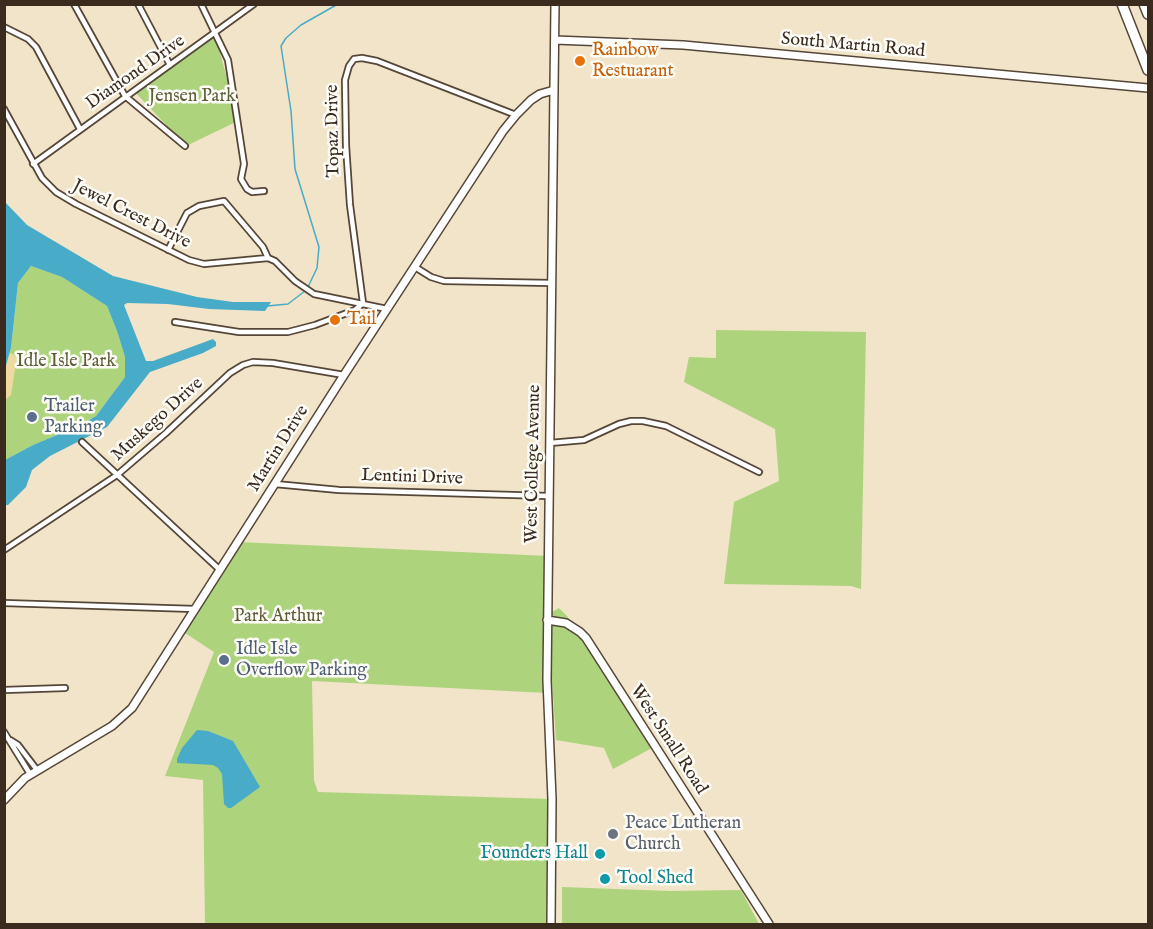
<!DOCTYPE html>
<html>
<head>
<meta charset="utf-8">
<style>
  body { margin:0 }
  #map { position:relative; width:1153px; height:929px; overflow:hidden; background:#f1e4c9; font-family:"IM FELL English",serif }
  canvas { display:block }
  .frame { position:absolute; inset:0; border:6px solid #3b2a1e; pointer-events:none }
</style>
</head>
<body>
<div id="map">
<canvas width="1153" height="929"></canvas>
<div class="frame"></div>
</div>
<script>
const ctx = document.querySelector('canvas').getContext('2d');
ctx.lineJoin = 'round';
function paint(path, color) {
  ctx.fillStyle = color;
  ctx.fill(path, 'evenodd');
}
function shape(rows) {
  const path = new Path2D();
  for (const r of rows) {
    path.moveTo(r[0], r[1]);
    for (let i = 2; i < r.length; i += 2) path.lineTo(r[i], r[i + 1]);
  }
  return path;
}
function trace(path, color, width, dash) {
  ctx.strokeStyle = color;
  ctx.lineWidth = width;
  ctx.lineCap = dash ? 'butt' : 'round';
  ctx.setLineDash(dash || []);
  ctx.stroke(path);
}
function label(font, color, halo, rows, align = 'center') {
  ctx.font = font + ' "IM FELL English",serif';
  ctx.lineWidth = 5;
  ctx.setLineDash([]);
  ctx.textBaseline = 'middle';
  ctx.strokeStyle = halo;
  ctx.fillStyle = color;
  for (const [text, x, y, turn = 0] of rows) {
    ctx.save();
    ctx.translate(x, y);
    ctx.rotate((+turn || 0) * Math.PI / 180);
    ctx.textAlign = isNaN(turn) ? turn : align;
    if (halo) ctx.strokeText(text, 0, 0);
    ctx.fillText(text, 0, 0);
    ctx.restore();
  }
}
const green = shape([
  [215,33,238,121,186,146,134,91],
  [31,266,62,277,107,306,117,331,125,357,125,377,96,416,81,425,33,445,5,460,5,369,11,348,18,283],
  [716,330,866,332,861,589,851,586,724,584,734,502,779,481,775,429,684,382,689,357,716,358],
  [238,542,549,556,547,693,312,681,314,781,318,792,552,799,547,924,205,924,203,780,165,776,214,652,182,631],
  [559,608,567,616,652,748,613,769,604,748,556,740,551,667,552,612],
  [562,887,670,891,741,890,759,924,562,924]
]);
const sand = shape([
  [9,352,17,357,11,395,5,400,5,369]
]);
const water = shape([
  [5,202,27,225,113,276,197,297,233,302,271,302,265,311,209,309,168,304,127,303,124,305,146,361,153,361,213,339,216,342,216,346,203,353,150,372,107,427,50,456,32,470,26,487,8,505,5,505,5,460,33,445,81,425,96,416,125,377,125,357,117,331,107,306,62,277,31,266,18,283,11,348,5,369],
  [197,730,208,731,233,741,260,787,231,808,228,808,224,804,222,774,218,768,213,765,177,763,177,759,182,748]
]);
const stream = shape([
  [308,287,317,268,319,247,295,169,291,111,281,46,286,38,301,25,338,4],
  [267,306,288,304,305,291]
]);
const street = shape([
  [74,4,125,96,185,146],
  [138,4,170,65],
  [201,4,228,60,244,164,241,179,247,189,252,192,264,191],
  [4,27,28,39,36,47,80,129],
  [4,109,42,178,56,192,76,204,189,260,204,264,268,258,275,261,295,281,314,294,387,309],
  [33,164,254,4],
  [168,250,187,213,199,206,224,201,263,247,268,258],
  [415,267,431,277,444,281,552,283],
  [175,322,239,332,288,332,315,325,355,310,363,303,350,205,346,145,345,80,349,66,354,59,362,58,377,61,516,115],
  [82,442,220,570],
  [550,443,584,440,619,424,631,421,643,421,666,426,759,472],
  [275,484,339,490,548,496],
  [4,550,117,475,166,433,230,373,243,365,253,362,273,363,344,375],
  [4,603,195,609],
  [4,690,65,688],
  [4,732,30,774],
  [10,740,18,745,37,770]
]);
const secondary = shape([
  [555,40,683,45,1148,88],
  [547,620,566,623,580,632,586,638,769,924],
  [4,800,25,778,112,726,132,708,344,375,503,131,516,115,531,100,540,94,554,90],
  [551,924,552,799,547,680,555,4]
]);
const highway = shape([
  [1122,4,1148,70],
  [1144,4,1148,14]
]);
const markers = [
  [580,61,6,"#e8710a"],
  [335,320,6,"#e8710a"],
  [32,417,6,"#5c6f8a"],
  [224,660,6,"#5c6f8a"],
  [613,834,6,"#6b7280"],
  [600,854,6,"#0f9aa8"],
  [605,879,6,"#0f9aa8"]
];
const streetNames = [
  ["South Martin Road",853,46,5],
  ["Diamond Drive",136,73,-35],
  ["Topaz Drive",334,131,-91],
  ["Jewel Crest Drive",131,215,27],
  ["Muskego Drive",158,420,-42],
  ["Martin Drive",279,449,-58],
  ["West College Avenue",534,464,-89],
  ["Lentini Drive",412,478,2],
  ["West Small Road",668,740,57]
];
const foodNames = [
  ["Rainbow",592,51],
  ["Restuarant",592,72],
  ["Tail",347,320]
];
const parkNames = [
  ["Jensen Park",192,97],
  ["Idle Isle Park",66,362],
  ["Park Arthur",278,617]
];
const serviceNames = [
  ["Trailer",44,407],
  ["Parking",44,428],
  ["Idle Isle",236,650],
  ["Overflow Parking",236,671]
];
const worshipNames = [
  ["Peace Lutheran",625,824],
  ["Church",625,845]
];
const cultureNames = [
  ["Founders Hall",588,854],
  ["Tool Shed",617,879,"left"]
];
paint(green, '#add37d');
paint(sand, '#eeda9e');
paint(water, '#48abc7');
trace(stream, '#48abc7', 1.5);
trace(street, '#564638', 8);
trace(secondary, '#564638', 10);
trace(highway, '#564638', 12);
trace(street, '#fff', 4.5);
trace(secondary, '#fff', 7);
trace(highway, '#fff', 9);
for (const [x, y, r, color] of markers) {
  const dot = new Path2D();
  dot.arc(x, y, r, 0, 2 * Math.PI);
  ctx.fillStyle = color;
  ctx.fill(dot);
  trace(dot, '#fdfcf7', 2);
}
label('18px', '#3b2a1e', '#fdfcf7', streetNames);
label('18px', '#c56008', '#fdfcf7', foodNames, 'left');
label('18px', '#5d5d3a', '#fdfcf7', parkNames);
label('18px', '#4e5e75', '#fdfcf7', serviceNames, 'left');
label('18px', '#5b616d', '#fdfcf7', worshipNames, 'left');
label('18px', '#0d838f', '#fdfcf7', cultureNames, 'right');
</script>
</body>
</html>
